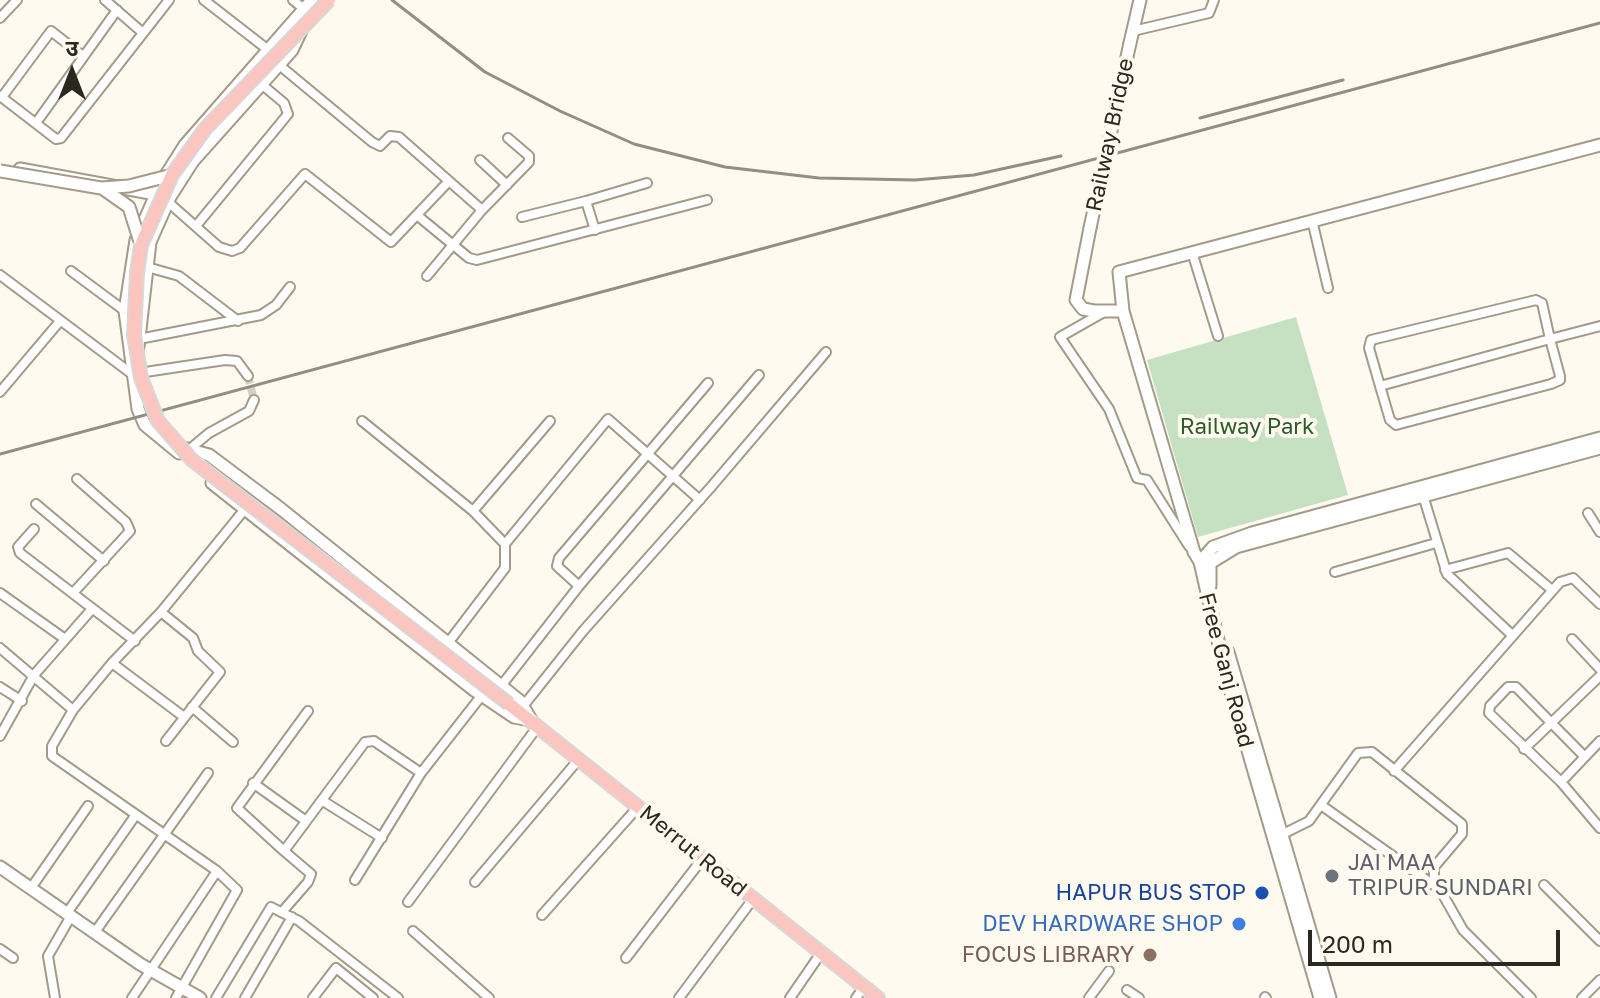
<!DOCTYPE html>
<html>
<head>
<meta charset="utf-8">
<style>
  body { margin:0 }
  #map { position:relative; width:1600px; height:998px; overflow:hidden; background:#fffaef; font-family:"Golos Text","Noto Sans Devanagari",sans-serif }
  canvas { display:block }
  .north { position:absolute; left:32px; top:32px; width:80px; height:80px; -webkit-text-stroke:6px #fffaef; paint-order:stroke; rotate:0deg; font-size:22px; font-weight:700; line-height:32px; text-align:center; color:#2b2821 }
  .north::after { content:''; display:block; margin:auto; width:28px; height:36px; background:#2b2821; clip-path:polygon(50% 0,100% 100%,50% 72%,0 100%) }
  .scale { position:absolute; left:1308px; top:930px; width:252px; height:36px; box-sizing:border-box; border:4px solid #2b2821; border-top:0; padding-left:10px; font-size:24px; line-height:28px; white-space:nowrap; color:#2b2821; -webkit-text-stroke:6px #fffaef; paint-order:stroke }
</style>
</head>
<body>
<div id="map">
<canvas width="1600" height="998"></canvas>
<div class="north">उ</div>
<div class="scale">200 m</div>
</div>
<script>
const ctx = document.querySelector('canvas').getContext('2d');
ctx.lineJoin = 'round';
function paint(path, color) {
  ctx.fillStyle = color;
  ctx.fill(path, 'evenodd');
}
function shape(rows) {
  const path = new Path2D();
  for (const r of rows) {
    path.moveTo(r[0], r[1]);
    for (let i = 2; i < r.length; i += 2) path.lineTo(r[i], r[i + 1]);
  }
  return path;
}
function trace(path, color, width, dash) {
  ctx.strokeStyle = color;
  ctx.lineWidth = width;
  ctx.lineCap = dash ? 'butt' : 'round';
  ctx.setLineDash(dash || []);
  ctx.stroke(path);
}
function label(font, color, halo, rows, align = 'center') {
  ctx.font = font + ' "Golos Text",sans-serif';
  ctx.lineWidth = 8;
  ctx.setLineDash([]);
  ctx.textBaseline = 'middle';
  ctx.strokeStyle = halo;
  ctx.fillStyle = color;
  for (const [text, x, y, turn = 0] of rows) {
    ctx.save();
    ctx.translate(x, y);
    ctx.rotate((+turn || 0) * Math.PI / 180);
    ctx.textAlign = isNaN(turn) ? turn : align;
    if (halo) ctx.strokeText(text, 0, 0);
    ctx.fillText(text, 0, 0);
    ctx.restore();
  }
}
const green = shape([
  [1296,317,1348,495,1198,537,1147,360]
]);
const streetTunnel = shape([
  [248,376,254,400]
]);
const street = shape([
  [105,0,143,33],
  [204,0,267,49],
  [293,0,304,9],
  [0,18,17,0],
  [1133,31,1209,13,1214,0],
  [278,64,372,142,380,146,390,136,399,137,449,181],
  [0,96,56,139,61,138,169,0],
  [2,97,51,31,83,56],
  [36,123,117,10],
  [480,160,507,185],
  [168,202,219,247,232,251,240,248,305,174,391,242,449,181,482,210,427,276],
  [482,210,529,162,529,156,508,138],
  [418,216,469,258,477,260,707,200],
  [522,217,586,201],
  [1312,220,1328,288],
  [196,226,288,114,284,103,260,83],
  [595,230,586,201,647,183],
  [1192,252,1218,336],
  [147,267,179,276,238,321],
  [71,271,125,311],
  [0,275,132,374,225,360,237,361,248,376],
  [1104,312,1060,337,1109,409,1137,478,1147,480,1189,546],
  [139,339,261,315,276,305,290,287],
  [708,383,559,558,557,566,579,586,759,375],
  [1380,386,1550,339,1560,376,1560,380,1551,384,1396,425,1390,420,1380,386,1369,348,1371,340,1536,300,1542,303,1550,339,1600,326],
  [0,392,60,321],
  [362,421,473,511,505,544,505,568,448,643],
  [191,448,209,433,249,411,254,400],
  [1422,492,1447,574,1512,635],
  [36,504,104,561],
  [473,511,550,421],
  [1588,513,1600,532],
  [34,529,18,547,20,553,135,641],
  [505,544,608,419,700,500],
  [1445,570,1508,553,1552,590],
  [1335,572,1436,543],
  [0,593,65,639],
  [73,593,130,531,126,522,77,479],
  [161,612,193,638,198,651,220,672,166,741],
  [1572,639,1600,669],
  [0,648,73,710],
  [112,663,73,710,52,746,52,756,217,871,237,890,176,998],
  [501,686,579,586],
  [0,687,22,701],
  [524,705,583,631,711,487,826,352],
  [192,707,233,742],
  [308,711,237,808,284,851,365,742,374,741,421,773],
  [184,717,112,663,161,612,245,509],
  [0,736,34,675,92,609],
  [1600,741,1561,782,1600,828],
  [1524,749,1600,676],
  [1394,771,1560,582,1573,578,1600,604],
  [1561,782,1489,713,1490,706,1508,687,1516,687,1584,756],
  [253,783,306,821],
  [323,801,382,838],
  [1321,805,1435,886],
  [1281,835,1309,821,1358,753,1372,752,1462,824,1462,834,1434,867,1434,879,1463,930,1531,998],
  [355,880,421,773,482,695],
  [475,882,579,759],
  [1544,885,1600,941],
  [31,888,88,806],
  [408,902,538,726],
  [282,912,308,882,311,874,284,851],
  [67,913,135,816],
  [542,915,638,807],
  [413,931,489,998],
  [95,932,208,773],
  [0,949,13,958],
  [626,958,703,858],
  [1127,990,1139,998],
  [1265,997,1266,998],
  [55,998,48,956,71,916],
  [132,998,217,871],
  [216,998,271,907,299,921,398,998],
  [245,998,292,917],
  [313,998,336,968,373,998],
  [679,998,753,899],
  [790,998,821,953],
  [856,998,864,987],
  [1089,998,1109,971],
  [1582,998,1600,980]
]);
const secondary = shape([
  [1130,43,1140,0],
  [20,169,161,195],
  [1090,228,1076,300,1083,309,1094,311,1123,311],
  [138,347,150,242,170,197,193,161,292,50,301,31],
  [176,446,209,455,281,509,520,701,531,720],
  [179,453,145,425,138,409,125,311,136,240,161,183,185,145,312,0],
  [212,483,474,690,514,717,530,720],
  [1200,562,1194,552,1123,311,1119,272,1600,145],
  [1210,586,1210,563,1236,547,1600,448],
  [1228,652,1330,998],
  [0,867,140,964,200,998],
  [1320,998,1226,675,1200,562,1213,547,1252,533,1600,438]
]);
const primary = shape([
  [509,704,878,998]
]);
const rail = shape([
  [392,0,485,72,560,111,634,144,725,167,819,178,915,180,974,175,1061,156],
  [1200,118,1343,80],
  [0,454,1600,23]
]);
const secondaryBridge = shape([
  [0,171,101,188,129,186,172,175],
  [102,188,129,207,141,245],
  [1090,228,1130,43]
]);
const primaryBridge = shape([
  [329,0,205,129,172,175,141,245,137,273,134,335,141,378,158,421,192,460,509,704]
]);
const markers = [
  [1332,876,8,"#6b7280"],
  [1262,893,8,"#1a4fb4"],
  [1239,924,8,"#3f7fe0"],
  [1150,955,8,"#8d6e63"]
];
const streetNames = [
  ["Railway Bridge",1110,135,-78],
  ["Free Ganj Road",1226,670,75],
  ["Merrut Road",693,851,39]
];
const parkNames = [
  ["Railway Park",1247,427]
];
const worshipNames = [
  ["JAI MAA",1348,863],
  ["TRIPUR SUNDARI",1348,888]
];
const transitNames = [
  ["HAPUR BUS STOP",1246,893]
];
const shopNames = [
  ["DEV HARDWARE SHOP",1223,924]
];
const educationNames = [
  ["FOCUS LIBRARY",1134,955]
];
paint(green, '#c6e0c2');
trace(streetTunnel, '#d5d0c6', 8, [8, 4]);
trace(street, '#a29b8a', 12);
trace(secondary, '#a29b8a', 15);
trace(primary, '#d9d8d7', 16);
trace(street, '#fff', 8);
trace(secondary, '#fff', 11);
trace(primary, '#fbc5c0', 12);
trace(rail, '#928e86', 3);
trace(secondaryBridge, '#a29b8a', 15, []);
trace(primaryBridge, '#d9d8d7', 16, []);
trace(secondaryBridge, '#fff', 11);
trace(primaryBridge, '#fbc5c0', 12);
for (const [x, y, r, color] of markers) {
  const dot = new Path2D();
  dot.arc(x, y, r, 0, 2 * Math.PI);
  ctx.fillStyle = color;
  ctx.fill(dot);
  trace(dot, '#fffaef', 3);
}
label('22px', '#2b2821', '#fffaef', streetNames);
label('22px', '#2c5a28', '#fffaef', parkNames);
label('22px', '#5b616d', '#fffaef', worshipNames, 'left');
label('22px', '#164399', '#fffaef', transitNames, 'right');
label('22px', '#366cbe', '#fffaef', shopNames, 'right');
label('22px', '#785e54', '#fffaef', educationNames, 'right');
</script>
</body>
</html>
